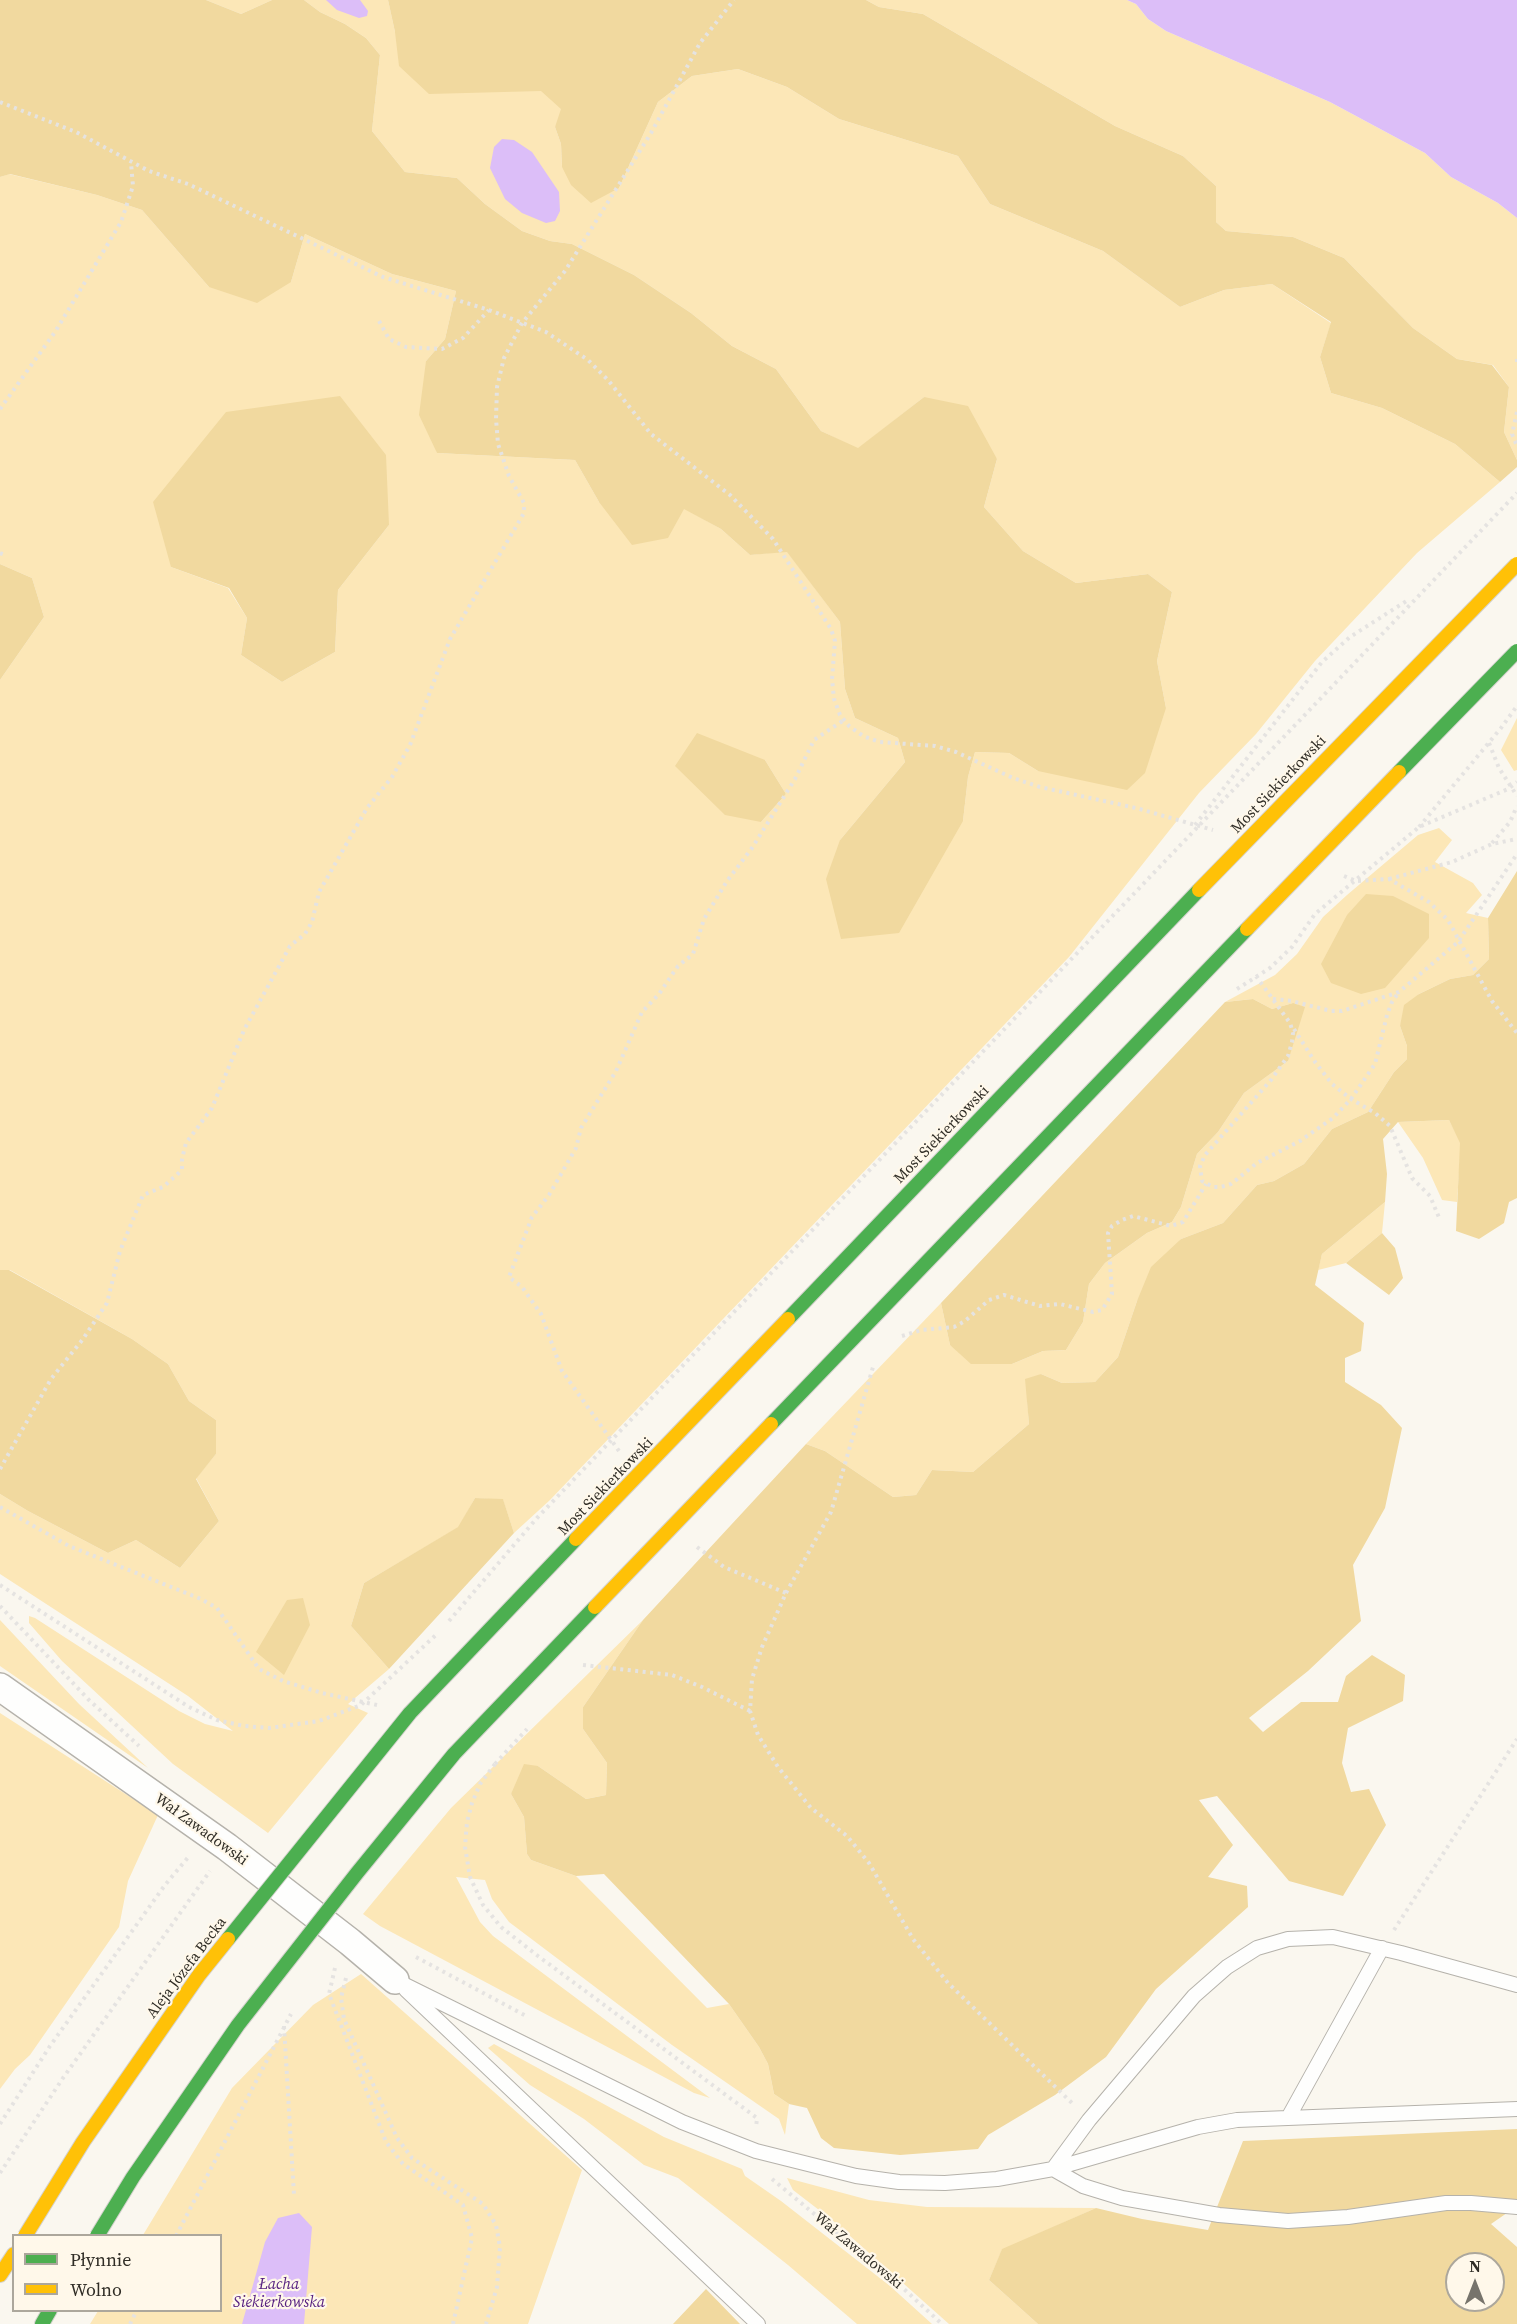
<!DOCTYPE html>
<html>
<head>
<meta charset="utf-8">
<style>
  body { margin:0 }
  #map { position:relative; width:1517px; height:2324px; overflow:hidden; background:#faf7ef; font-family:"Source Serif 4",serif }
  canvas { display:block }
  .legend { position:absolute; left:12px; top:2234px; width:210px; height:78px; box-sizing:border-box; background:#fff8ea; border:2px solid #aca79c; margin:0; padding:8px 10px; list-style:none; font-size:18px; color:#302d26 }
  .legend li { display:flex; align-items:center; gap:12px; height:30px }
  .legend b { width:30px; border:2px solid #aca79c }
  .north { position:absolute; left:1445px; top:2252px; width:60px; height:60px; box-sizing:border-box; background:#fff8ea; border:2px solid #aca79c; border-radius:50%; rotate:0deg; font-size:16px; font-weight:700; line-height:24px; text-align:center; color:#302d26 }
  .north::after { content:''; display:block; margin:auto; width:21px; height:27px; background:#77746c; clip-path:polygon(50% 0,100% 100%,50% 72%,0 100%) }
</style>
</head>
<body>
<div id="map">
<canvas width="1517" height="2324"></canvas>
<ul class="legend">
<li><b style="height:8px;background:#4caf50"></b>Płynnie</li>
<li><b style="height:8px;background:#ffc107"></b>Wolno</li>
</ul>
<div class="north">N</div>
</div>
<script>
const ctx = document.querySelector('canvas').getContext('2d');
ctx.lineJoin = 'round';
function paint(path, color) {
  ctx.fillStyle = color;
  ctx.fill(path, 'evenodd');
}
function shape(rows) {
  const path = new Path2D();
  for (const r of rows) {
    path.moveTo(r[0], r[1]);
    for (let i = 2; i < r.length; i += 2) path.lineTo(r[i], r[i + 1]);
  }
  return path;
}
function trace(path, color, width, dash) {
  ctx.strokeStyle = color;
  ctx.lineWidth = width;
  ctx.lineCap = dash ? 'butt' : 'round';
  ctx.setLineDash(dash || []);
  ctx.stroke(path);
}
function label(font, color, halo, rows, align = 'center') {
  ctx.font = font + ' "Source Serif 4",serif';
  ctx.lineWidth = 4.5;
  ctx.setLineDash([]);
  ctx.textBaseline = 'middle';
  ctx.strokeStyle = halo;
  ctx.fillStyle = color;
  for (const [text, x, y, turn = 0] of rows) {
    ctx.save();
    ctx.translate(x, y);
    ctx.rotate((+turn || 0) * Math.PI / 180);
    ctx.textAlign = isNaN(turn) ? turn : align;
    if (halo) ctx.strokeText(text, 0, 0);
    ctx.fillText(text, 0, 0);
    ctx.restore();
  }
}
const green = shape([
  [206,0,272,0,241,14],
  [304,0,388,0,395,32,587,79,555,127,561,144,562,167,619,188,658,102,692,76,738,69,787,87,839,119,958,156,990,204,1103,251,1180,307,1224,290,1272,284,1331,323,1320,357,1331,393,1382,408,1455,444,1500,482,1417,553,1315,661,1256,734,1199,793,1069,957,550,1500,514,1533,503,1500,475,1498,459,1527,364,1583,351,1626,389,1669,348,1704,368,1713,268,1833,173,1764,62,1661,29,1623,29,1616,35,1618,179,1711,205,1724,233,1731,188,1696,0,1574,0,1494,28,1511,108,1553,136,1540,180,1568,219,1521,196,1478,216,1454,216,1420,189,1401,168,1364,132,1339,10,1270,0,1270,0,680,44,617,32,578,0,564,0,177,9,174,97,195,142,210,209,287,291,282,305,234,392,274,456,291,445,339,426,361,437,453,575,460,599,502,684,508,721,529,750,555,787,551,840,622,845,689,855,718,898,738,905,762,840,840,963,821,968,777,975,752,1009,753,1038,771,1166,708,1157,661,1172,592,1148,574,1076,583,1023,551,984,507,997,459,924,397,858,449,821,431,776,369,732,346,691,313,634,275,572,244,550,241,522,231,485,204,457,178,405,172,372,131,380,55,366,38,345,24,320,12],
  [389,525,338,590,335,652,282,682,241,655,247,618,228,588,171,567],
  [765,760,786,794,761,822],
  [866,0,1127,0,1136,4,1148,19,1166,31,1330,102,1425,153,1451,177,1498,203,1517,218,1517,460,1504,432,1509,387,1493,365,1457,359,1413,328,1344,258,1293,237,1226,231,1216,222,1216,186,1183,156,1115,126,923,14,879,7],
  [1517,718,1517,770,1514,771,1501,750],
  [1439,828,1452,840,1435,862,1473,883,1482,895,1466,913,1488,918,1489,959,1473,975,1450,979,1419,994,1400,1026,1407,1046,1407,1059,1394,1072,1368,1112,1332,1129,1304,1164,1274,1181,1257,1185,1223,1223,1181,1239,1137,1301,1118,1357,1095,1382,1062,1383,1041,1374,1027,1397,1029,1424,973,1472,932,1470,916,1495,893,1497,825,1451,806,1444,941,1303,950,1345,1012,1364,1043,1351,1066,1350,1083,1322,1089,1284,1105,1263,1147,1233,1172,1222,1181,1207,1197,1154,1218,1132,1244,1093,1288,1061,1293,1003,1272,1009,1253,999,1225,1002,1275,975,1297,954,1323,917,1347,895,1418,835],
  [1449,1120,1461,1143,1457,1202,1442,1200,1423,1158,1398,1122],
  [1385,1202,1382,1233,1346,1263,1318,1270,1322,1254],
  [0,1620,79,1704,148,1768,0,1666],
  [643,1620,583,1707,583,1729,607,1763,606,1795,586,1799,538,1766,511,1794,524,1817,527,1854,531,1860,576,1876,707,2008,729,2004,759,2047,768,2064,774,2094,789,2104,785,2135,779,2119,672,2045,509,1922,492,1899,485,1880,456,1877,480,1922,493,1936,710,2098,694,2093,380,1926,363,1914,451,1808],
  [0,1713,158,1815,128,1881,119,1927,30,2055,15,2069,0,2089],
  [361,1974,582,2170,528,2324,90,2324,98,2311,220,2310,220,2236,143,2235,232,2088,313,2005],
  [494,2044,664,2137,742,2169,745,2176,781,2201,890,2286,932,2324,857,2324,788,2265,678,2178,644,2165,584,2119,530,2085,488,2048],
  [787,2178,869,2200,927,2207,1096,2208,1002,2250,989,2280,1038,2324,949,2324,832,2220,793,2190]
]);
const forest = shape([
  [0,0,206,0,241,14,272,0,304,0,320,12,345,24,366,38,380,55,372,131,405,172,457,178,485,204,522,231,550,241,572,244,634,275,691,313,732,346,776,369,821,431,858,448,924,397,968,406,997,459,984,507,1023,551,1076,583,1148,574,1172,592,1157,661,1166,708,1145,773,1127,790,1038,771,1009,753,975,752,968,777,963,821,899,933,841,939,826,879,840,840,905,762,898,738,855,718,845,689,840,622,787,552,750,555,721,529,684,509,668,538,632,545,599,502,575,460,437,453,419,415,426,361,445,339,456,291,392,274,305,234,291,282,257,303,209,287,142,210,97,195,10,174,0,177],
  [388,0,866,0,879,7,923,14,1115,126,1183,156,1216,186,1216,222,1226,231,1293,237,1344,258,1413,328,1457,359,1492,365,1509,387,1504,432,1517,460,1517,467,1500,482,1455,444,1382,408,1331,393,1320,357,1331,322,1272,284,1224,290,1180,307,1103,251,990,204,958,156,839,119,787,87,738,69,692,76,658,102,619,188,591,203,571,185,562,167,561,144,555,127,561,109,541,91,429,94,399,66,395,32],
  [340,396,386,455,389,525,338,590,335,652,282,682,241,655,247,618,229,588,171,567,153,502,226,412],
  [0,564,32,578,44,617,0,680],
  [697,733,765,760,786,794,761,822,725,815,675,766],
  [1517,871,1517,1198,1509,1202,1504,1223,1479,1239,1456,1231,1460,1143,1449,1120,1398,1122,1383,1139,1387,1174,1385,1202,1322,1254,1315,1285,1364,1323,1361,1351,1345,1358,1345,1382,1381,1405,1402,1428,1385,1508,1353,1565,1361,1621,1308,1671,1249,1718,1263,1732,1301,1702,1338,1702,1346,1676,1372,1655,1405,1675,1403,1701,1348,1728,1342,1763,1351,1792,1369,1789,1386,1825,1343,1896,1289,1881,1217,1796,1199,1800,1233,1845,1208,1877,1247,1886,1248,1907,1156,1989,1106,2057,1055,2095,988,2135,978,2149,900,2155,834,2148,821,2138,807,2108,789,2104,774,2094,768,2064,759,2047,729,2004,604,1874,576,1876,531,1860,527,1854,524,1817,511,1794,524,1764,538,1766,586,1799,606,1795,607,1763,583,1729,583,1707,643,1620,806,1444,825,1451,893,1497,916,1495,932,1470,973,1472,1029,1424,1025,1379,1041,1374,1062,1383,1095,1382,1118,1357,1137,1301,1151,1267,1181,1239,1223,1223,1257,1185,1274,1181,1304,1164,1332,1129,1368,1112,1394,1072,1407,1059,1407,1046,1400,1026,1404,1005,1419,994,1450,979,1473,975,1489,959,1488,918],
  [1366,894,1393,896,1429,914,1429,938,1385,988,1361,994,1331,983,1321,964,1347,915],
  [1253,999,1272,1009,1293,1003,1305,1007,1288,1061,1244,1093,1218,1132,1197,1154,1181,1207,1172,1222,1147,1233,1105,1263,1089,1284,1083,1322,1066,1350,1043,1351,1012,1364,971,1364,950,1345,941,1303,1225,1002],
  [1382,1233,1395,1248,1403,1278,1389,1295,1346,1263],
  [0,1270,9,1270,132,1339,168,1364,189,1401,216,1420,216,1454,196,1479,219,1521,180,1568,136,1540,108,1553,28,1511,0,1494],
  [475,1498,503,1499,514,1533,389,1669,351,1626,364,1583,458,1527],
  [303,1598,310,1625,284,1675,256,1652,287,1600],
  [1517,2129,1517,2206,1491,2224,1517,2247,1517,2324,1038,2324,989,2280,1002,2249,1096,2208,1142,2219,1208,2230,1243,2141],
  [1457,2264,1493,2264,1493,2300,1457,2300],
  [706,2289,740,2324,673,2324]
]);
const water = shape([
  [326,0,360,0,368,11,367,16,359,18,337,10],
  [1127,0,1517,0,1517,218,1498,203,1451,177,1425,153,1330,102,1166,31,1148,19,1136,4],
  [502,139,514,140,532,152,559,192,560,211,555,221,546,223,522,213,505,199,490,168,494,147],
  [299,2213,312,2227,304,2324,242,2324,265,2242,278,2218]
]);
const path = shape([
  [0,102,76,132,149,171,188,184,383,277,489,310,546,332,588,360,608,380,651,434,730,495,773,539,831,629,835,641,832,679,834,699,840,715,849,726,863,736,880,742,935,746,956,752,1013,778,1040,787,1136,808,1213,830],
  [379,321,389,339,406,347,442,349,463,338,489,310],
  [1517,359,1517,364],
  [0,409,55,332,121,222,133,186,131,163],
  [1517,412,1512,434,1517,446],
  [0,553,5,555],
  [1489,743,1499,768,1517,796],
  [1195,825,1322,662,1350,637,1408,600],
  [1419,827,1501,728,1517,706],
  [1492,843,1510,822,1517,806],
  [1344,876,1356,881,1389,879,1429,902,1448,920,1492,1001,1517,1033],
  [1389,879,1452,862,1492,844,1517,839],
  [1256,976,1290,1023,1293,1033,1292,1042,1288,1056,1271,1080,1205,1155,1200,1166,1201,1174,1202,1181,1213,1187,1221,1187,1231,1184,1257,1163,1300,1141,1333,1118,1351,1099,1375,1064,1387,1015,1392,1002,1399,992],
  [1237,989,1270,968,1292,947,1315,914,1419,827,1508,789,1517,782],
  [1273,999,1292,1001,1331,1011,1342,1011,1399,992,1458,942,1517,854],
  [1294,1029,1315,1062,1332,1084,1351,1099,1375,1113,1390,1126,1412,1178,1430,1196,1440,1220],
  [902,1336,921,1330,954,1327,965,1321,989,1300,1004,1295,1040,1306,1060,1304,1093,1312,1102,1310,1112,1294,1108,1233,1112,1226,1122,1220,1133,1216,1171,1226,1183,1222,1206,1184],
  [619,1451,562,1371,541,1314,522,1287,509,1277,532,1217,549,1195,576,1148,581,1128,616,1071,642,1012,659,994,678,966,693,954,704,919,727,881,752,848,795,779,814,740,844,720],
  [0,1469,51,1379,83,1339,107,1303,120,1251,143,1195,163,1187,182,1170,182,1159,186,1143,212,1108,244,1030,290,946,305,934,312,922,319,892,367,808,392,777,410,745,450,639,524,513,524,503,509,476,498,444,496,419,497,387,504,358,522,323,565,271,651,133,700,43,734,0],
  [0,1507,69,1546,201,1599,217,1608,259,1669,283,1681,322,1693,377,1705],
  [697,1547,724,1567,786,1593,762,1647,752,1679,750,1711,758,1735,778,1767,811,1808,847,1836,869,1863,913,1939,948,1983,1073,2104],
  [0,1585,189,1707],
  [786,1593,831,1512,873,1367],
  [0,1606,89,1700,139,1746],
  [583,1665,672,1675,702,1687,750,1711],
  [495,1764,480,1784,472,1803,467,1822,465,1847,470,1877,483,1905,501,1927,538,1956,757,2118,756,2128],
  [1394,1930,1517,1739],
  [416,1957,528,2017],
  [335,1968,329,1994,386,2142,403,2164,463,2205,472,2238,453,2324],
  [346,1978,341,1998,344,2019,397,2138,412,2158,483,2204,496,2225,500,2247,497,2287,486,2324],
  [284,2026,294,2195],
  [0,2124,50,2046,165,1885,190,1855],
  [0,2173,63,2078,210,1871],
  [772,2179,893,2279,942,2324],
  [176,2236,291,2014],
  [130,2324,137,2310]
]);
const lane = shape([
  [395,1980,682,2122,756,2151,856,2176,899,2182,945,2183,997,2179,1053,2169,1198,2127,1237,2120,1517,2109],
  [406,1990,758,2324],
  [1288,2118,1382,1948],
  [1053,2169,1089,2120,1194,1996,1227,1967,1257,1948,1288,1939,1333,1937,1401,1953,1517,1985],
  [1053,2169,1083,2186,1122,2198,1219,2215,1288,2221,1348,2217,1446,2203,1471,2203,1517,2207]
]);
const street = shape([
  [0,1687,227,1847,350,1942,395,1980]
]);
const fast = shape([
  [42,2324,50,2310]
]);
const slow = shape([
  [0,2275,14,2254]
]);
const pathBridge = shape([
  [449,1621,537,1518,1517,493],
  [189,1707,217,1720,244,1726,269,1728,319,1721,361,1705,438,1633],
  [495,1764,527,1729]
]);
const fastBridge = shape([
  [1399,772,1517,651],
  [788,1319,1199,890],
  [771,1424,1247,929],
  [228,1939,410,1713,576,1539],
  [97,2236,133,2177,238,2025,357,1873,454,1754,595,1607]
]);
const slowBridge = shape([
  [1199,890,1517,564],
  [1247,929,1399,772],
  [576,1539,788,1319],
  [595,1607,771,1424],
  [25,2236,83,2142,199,1975,228,1939]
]);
const streetNames = [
  ["Most Siekierkowski",1279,785,-46],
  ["Most Siekierkowski",942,1135,-46],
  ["Most Siekierkowski",606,1487,-46],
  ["Wał Zawadowski",201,1830,36],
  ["Aleja Józefa Becka",187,1968,-53],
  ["Wał Zawadowski",858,2251,40]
];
const waterNames = [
  ["Łacha",279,2285],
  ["Siekierkowska",279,2303]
];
paint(green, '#fce7b7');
paint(forest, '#f1d99f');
paint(water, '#dcbef8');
trace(lane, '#b5b2ab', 16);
trace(street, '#b5b2ab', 30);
trace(fast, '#d4d2ce', 16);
trace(slow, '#d4d2ce', 16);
trace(path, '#e5e3e1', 4, [3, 4.5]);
trace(lane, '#fefefd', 14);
trace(street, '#fefefd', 27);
trace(fast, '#4caf50', 14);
trace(slow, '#ffc107', 14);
trace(fastBridge, '#d4d2ce', 16, []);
trace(slowBridge, '#d4d2ce', 16, []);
trace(pathBridge, '#e5e3e1', 4, [3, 4.5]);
trace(fastBridge, '#4caf50', 14);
trace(slowBridge, '#ffc107', 14);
label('15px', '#302d26', '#fff8ea', streetNames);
label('italic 16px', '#541d7f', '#fff8ea', waterNames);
</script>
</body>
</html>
